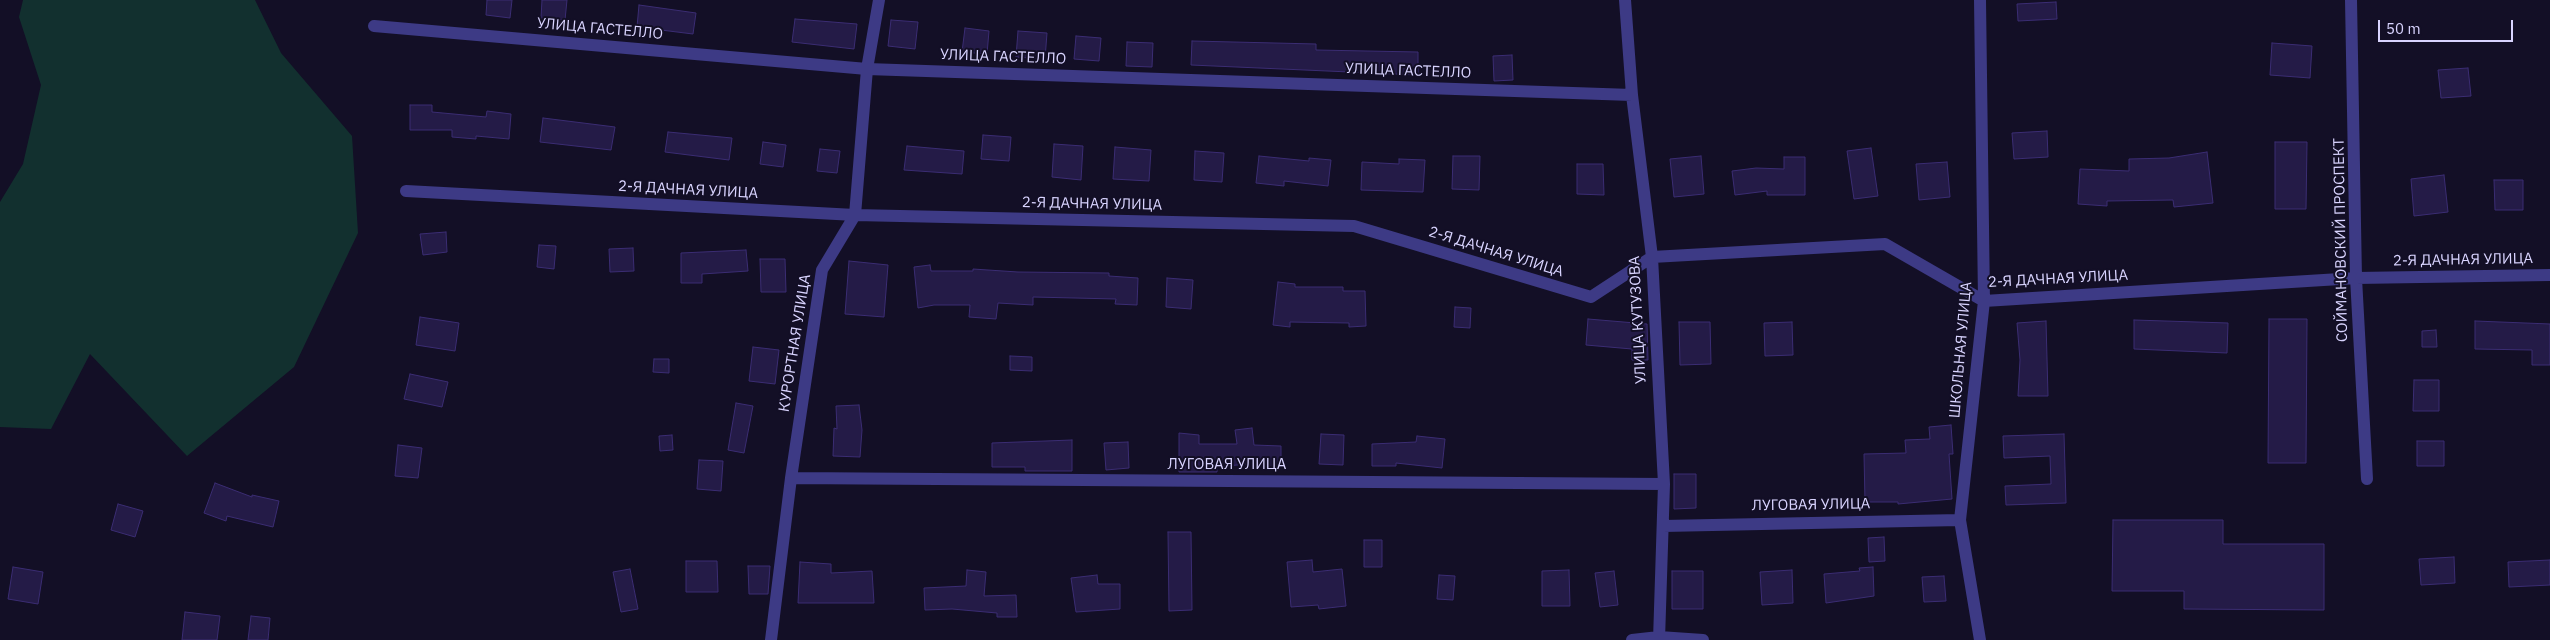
<!DOCTYPE html>
<html>
<head>
<meta charset="utf-8">
<style>
  body { margin:0 }
  #map { position:relative; width:2550px; height:640px; overflow:hidden; background:#130f26; font-family:"IBM Plex Sans",sans-serif }
  canvas { display:block }
  .scale { position:absolute; left:2378px; top:20px; width:135px; height:22px; box-sizing:border-box; border:2px solid #d9d4ff; border-top:0; padding-left:6px; font-size:15px; line-height:18px; white-space:nowrap; color:#d9d4ff; -webkit-text-stroke:4px #130f26; paint-order:stroke }
</style>
</head>
<body>
<div id="map">
<canvas width="2550" height="640"></canvas>
<div class="scale">50 m</div>
</div>
<script>
const ctx = document.querySelector('canvas').getContext('2d');
ctx.lineJoin = 'round';
function paint(path, color) {
  ctx.fillStyle = color;
  ctx.fill(path, 'evenodd');
}
function shape(rows) {
  const path = new Path2D();
  for (const r of rows) {
    path.moveTo(r[0], r[1]);
    for (let i = 2; i < r.length; i += 2) path.lineTo(r[i], r[i + 1]);
  }
  return path;
}
function trace(path, color, width, dash) {
  ctx.strokeStyle = color;
  ctx.lineWidth = width;
  ctx.lineCap = dash ? 'butt' : 'round';
  ctx.setLineDash(dash || []);
  ctx.stroke(path);
}
function label(font, color, halo, rows, align = 'center') {
  ctx.font = font + ' "IBM Plex Sans",sans-serif';
  ctx.lineWidth = 4;
  ctx.setLineDash([]);
  ctx.textBaseline = 'middle';
  ctx.strokeStyle = halo;
  ctx.fillStyle = color;
  for (const [text, x, y, turn = 0] of rows) {
    ctx.save();
    ctx.translate(x, y);
    ctx.rotate((+turn || 0) * Math.PI / 180);
    ctx.textAlign = isNaN(turn) ? turn : align;
    if (halo) ctx.strokeText(text, 0, 0);
    ctx.fillText(text, 0, 0);
    ctx.restore();
  }
}
const green = shape([
  [23,0,255,0,281,53,352,136,358,233,294,367,187,456,90,354,51,429,0,427,0,202,23,164,41,85,19,17]
]);
const building = shape([
  [487,0,512,0,510,18,486,15,487,0],
  [542,0,567,0,565,20,541,18,542,0],
  [2056,2,2057,19,2018,21,2017,4,2056,2],
  [639,5,696,13,693,34,637,27,639,5],
  [795,19,857,24,854,49,792,42,795,19],
  [891,20,918,22,915,49,888,46,891,20],
  [965,28,989,31,987,54,962,52,965,28],
  [1018,31,1047,33,1045,59,1016,57,1018,31],
  [1076,36,1101,38,1099,61,1074,59,1076,36],
  [1192,41,1316,44,1316,50,1418,52,1418,75,1191,65,1192,41],
  [1127,42,1153,43,1152,67,1126,66,1127,42],
  [2272,43,2312,46,2310,78,2270,75,2272,43],
  [1512,55,1513,80,1494,81,1493,56,1512,55],
  [2468,68,2471,96,2441,98,2438,70,2468,68],
  [410,105,432,105,432,112,486,117,487,111,511,114,509,139,476,136,476,139,452,137,452,130,410,130,410,105],
  [543,118,615,127,611,150,540,142,543,118],
  [2047,131,2048,157,2014,159,2012,133,2047,131],
  [668,132,732,138,729,160,665,152,668,132],
  [983,135,1011,137,1009,161,981,159,983,135],
  [763,142,786,145,783,167,760,164,763,142],
  [2275,142,2307,142,2306,209,2275,209,2275,142],
  [1054,144,1083,146,1081,180,1052,177,1054,144],
  [907,146,964,151,962,174,904,170,907,146],
  [1115,147,1151,150,1149,181,1113,179,1115,147],
  [1871,148,1878,196,1854,199,1847,151,1871,148],
  [820,149,840,151,837,173,817,171,820,149],
  [1195,151,1224,153,1222,182,1194,180,1195,151],
  [2207,152,2213,203,2174,207,2173,200,2107,201,2107,206,2078,204,2080,169,2129,171,2129,159,2169,158,2207,152],
  [1259,156,1309,161,1309,158,1331,160,1328,186,1284,181,1284,186,1256,183,1259,156],
  [1453,156,1480,156,1479,190,1452,189,1453,156],
  [1701,156,1704,194,1674,197,1670,159,1701,156],
  [1784,157,1805,157,1805,195,1767,195,1767,191,1735,195,1732,171,1756,168,1784,169,1784,157],
  [1399,159,1425,160,1423,192,1361,190,1362,162,1399,164,1399,159],
  [1947,162,1950,197,1919,200,1916,164,1947,162],
  [1577,164,1603,164,1604,195,1577,194,1577,164],
  [2444,175,2448,212,2414,216,2411,179,2444,175],
  [2494,180,2523,180,2523,210,2495,210,2494,180],
  [446,232,447,252,423,255,420,234,446,232],
  [539,245,556,246,554,269,537,267,539,245],
  [633,248,634,271,610,272,609,249,633,248],
  [746,250,748,271,702,274,702,283,681,283,681,253,746,250],
  [760,259,785,259,786,292,761,292,760,259],
  [849,261,888,265,884,317,845,314,849,261],
  [930,265,931,271,973,271,973,269,1018,272,1109,273,1109,276,1138,278,1137,305,1115,304,1116,299,1033,297,1033,305,998,303,996,319,969,317,970,305,934,305,918,308,914,267,930,265],
  [1167,278,1193,280,1191,309,1166,307,1167,278],
  [1278,282,1295,284,1295,287,1343,287,1343,291,1365,291,1366,326,1349,327,1349,323,1290,322,1290,327,1273,325,1278,282],
  [1455,307,1471,308,1470,328,1454,327,1455,307],
  [420,317,459,323,455,351,416,345,420,317],
  [1588,319,1647,324,1648,360,1632,360,1632,349,1586,345,1588,319],
  [2269,319,2307,319,2306,463,2268,463,2269,319],
  [2134,320,2228,323,2227,353,2134,349,2134,320],
  [2046,321,2048,396,2018,396,2020,360,2017,323,2046,321],
  [2475,321,2550,324,2550,365,2532,365,2532,350,2475,349,2475,321],
  [1679,322,1710,322,1711,364,1680,365,1679,322],
  [1792,322,1793,355,1765,356,1764,323,1792,322],
  [2436,330,2437,347,2422,347,2422,331,2436,330],
  [753,347,779,350,775,384,749,381,753,347],
  [1010,356,1032,357,1032,371,1010,370,1010,356],
  [654,359,669,359,669,373,653,372,654,359],
  [410,374,448,382,442,407,404,399,410,374],
  [2414,380,2439,380,2439,411,2413,411,2414,380],
  [736,403,753,406,744,453,728,450,736,403],
  [859,405,862,430,860,457,833,456,834,428,837,429,836,406,859,405],
  [1951,425,1953,454,1949,454,1952,499,1898,504,1898,502,1865,502,1864,454,1906,453,1905,440,1930,439,1929,427,1951,425],
  [1252,428,1254,445,1281,446,1281,467,1257,467,1257,463,1217,467,1217,472,1179,472,1179,433,1199,435,1199,444,1237,444,1235,430,1252,428],
  [1321,434,1344,435,1343,465,1319,464,1321,434],
  [2064,434,2066,503,2006,505,2005,486,2051,484,2050,456,2004,458,2003,436,2064,434],
  [672,435,673,450,660,451,659,436,672,435],
  [1417,436,1445,439,1442,468,1396,463,1396,466,1372,466,1372,444,1416,442,1417,436],
  [1072,440,1072,471,1025,471,1025,467,992,467,992,443,1072,440],
  [2417,441,2444,441,2444,466,2417,466,2417,441],
  [1128,442,1129,468,1106,470,1104,443,1128,442],
  [398,445,422,448,418,478,395,476,398,445],
  [699,460,723,461,721,491,697,489,699,460],
  [1674,474,1696,474,1696,508,1674,509,1674,474],
  [215,483,252,497,252,495,279,501,273,527,227,516,226,521,204,513,215,483],
  [118,504,143,511,135,537,111,530,118,504],
  [2113,520,2223,520,2223,544,2324,544,2324,610,2184,609,2184,591,2112,591,2113,520],
  [1168,532,1191,532,1192,610,1169,611,1168,532],
  [1884,537,1885,561,1869,562,1868,538,1884,537],
  [1364,540,1382,540,1382,567,1364,567,1364,540],
  [2454,557,2455,583,2421,585,2419,559,2454,557],
  [1312,560,1313,572,1342,569,1346,606,1319,609,1318,605,1291,607,1287,562,1312,560],
  [2550,560,2550,585,2509,587,2508,562,2550,560],
  [686,561,717,561,718,592,686,592,686,561],
  [800,562,831,564,831,573,872,571,874,603,798,603,800,562],
  [748,566,770,566,768,594,749,594,748,566],
  [13,567,43,572,38,604,8,599,13,567],
  [1873,567,1874,596,1826,603,1824,574,1860,571,1859,568,1873,567],
  [630,569,638,609,621,612,613,572,630,569],
  [967,570,986,572,984,596,1016,595,1017,617,997,617,997,613,952,609,925,610,924,588,966,586,967,570],
  [1569,570,1570,606,1542,606,1542,571,1569,570],
  [1792,570,1793,603,1762,605,1760,572,1792,570],
  [1614,571,1618,605,1600,607,1595,573,1614,571],
  [1672,571,1703,571,1703,609,1672,609,1672,571],
  [1097,575,1098,584,1120,584,1120,609,1076,612,1071,578,1097,575],
  [1439,575,1455,576,1453,600,1437,599,1439,575],
  [1944,576,1946,601,1924,602,1922,577,1944,576],
  [185,612,220,616,217,640,182,640,185,612],
  [251,616,270,618,268,640,248,640,251,616]
]);
const street = shape([
  [1625,0,1632,95,1652,257,1664,484,1659,640],
  [2351,0,2356,278,2367,479],
  [374,26,867,69,1632,95],
  [406,191,855,215,1354,226,1591,297,1652,257,1885,244,1984,301,2356,278,2550,275],
  [791,478,1664,484],
  [1663,526,1960,520],
  [771,640,791,478,822,270,855,215,867,69,879,0],
  [1632,640,1659,637,1703,640],
  [1980,640,1960,520,1984,301,1980,0]
]);
const streetNames = [
  ["УЛИЦА ГАСТЕЛЛО",600,29,5],
  ["УЛИЦА ГАСТЕЛЛО",1003,57,2],
  ["УЛИЦА ГАСТЕЛЛО",1408,71,2],
  ["2-Я ДАЧНАЯ УЛИЦА",688,190,3],
  ["2-Я ДАЧНАЯ УЛИЦА",1092,204,1],
  ["СОЙМАНОВСКИЙ ПРОСПЕКТ",2341,240,-91],
  ["2-Я ДАЧНАЯ УЛИЦА",1496,252,17],
  ["2-Я ДАЧНАЯ УЛИЦА",2463,260,-1],
  ["2-Я ДАЧНАЯ УЛИЦА",2058,279,-3],
  ["УЛИЦА КУТУЗОВА",1638,320,-93],
  ["КУРОРТНАЯ УЛИЦА",795,343,-81],
  ["ШКОЛЬНАЯ УЛИЦА",1961,350,-85],
  ["ЛУГОВАЯ УЛИЦА",1227,465],
  ["ЛУГОВАЯ УЛИЦА",1811,505,-1]
];
paint(green, '#12302f');
paint(building, '#241b47');
trace(building, '#3b2d73', 1);
trace(street, '#3d3a85', 12);
label('15px', '#d9d4ff', '#130f26', streetNames);
</script>
</body>
</html>
